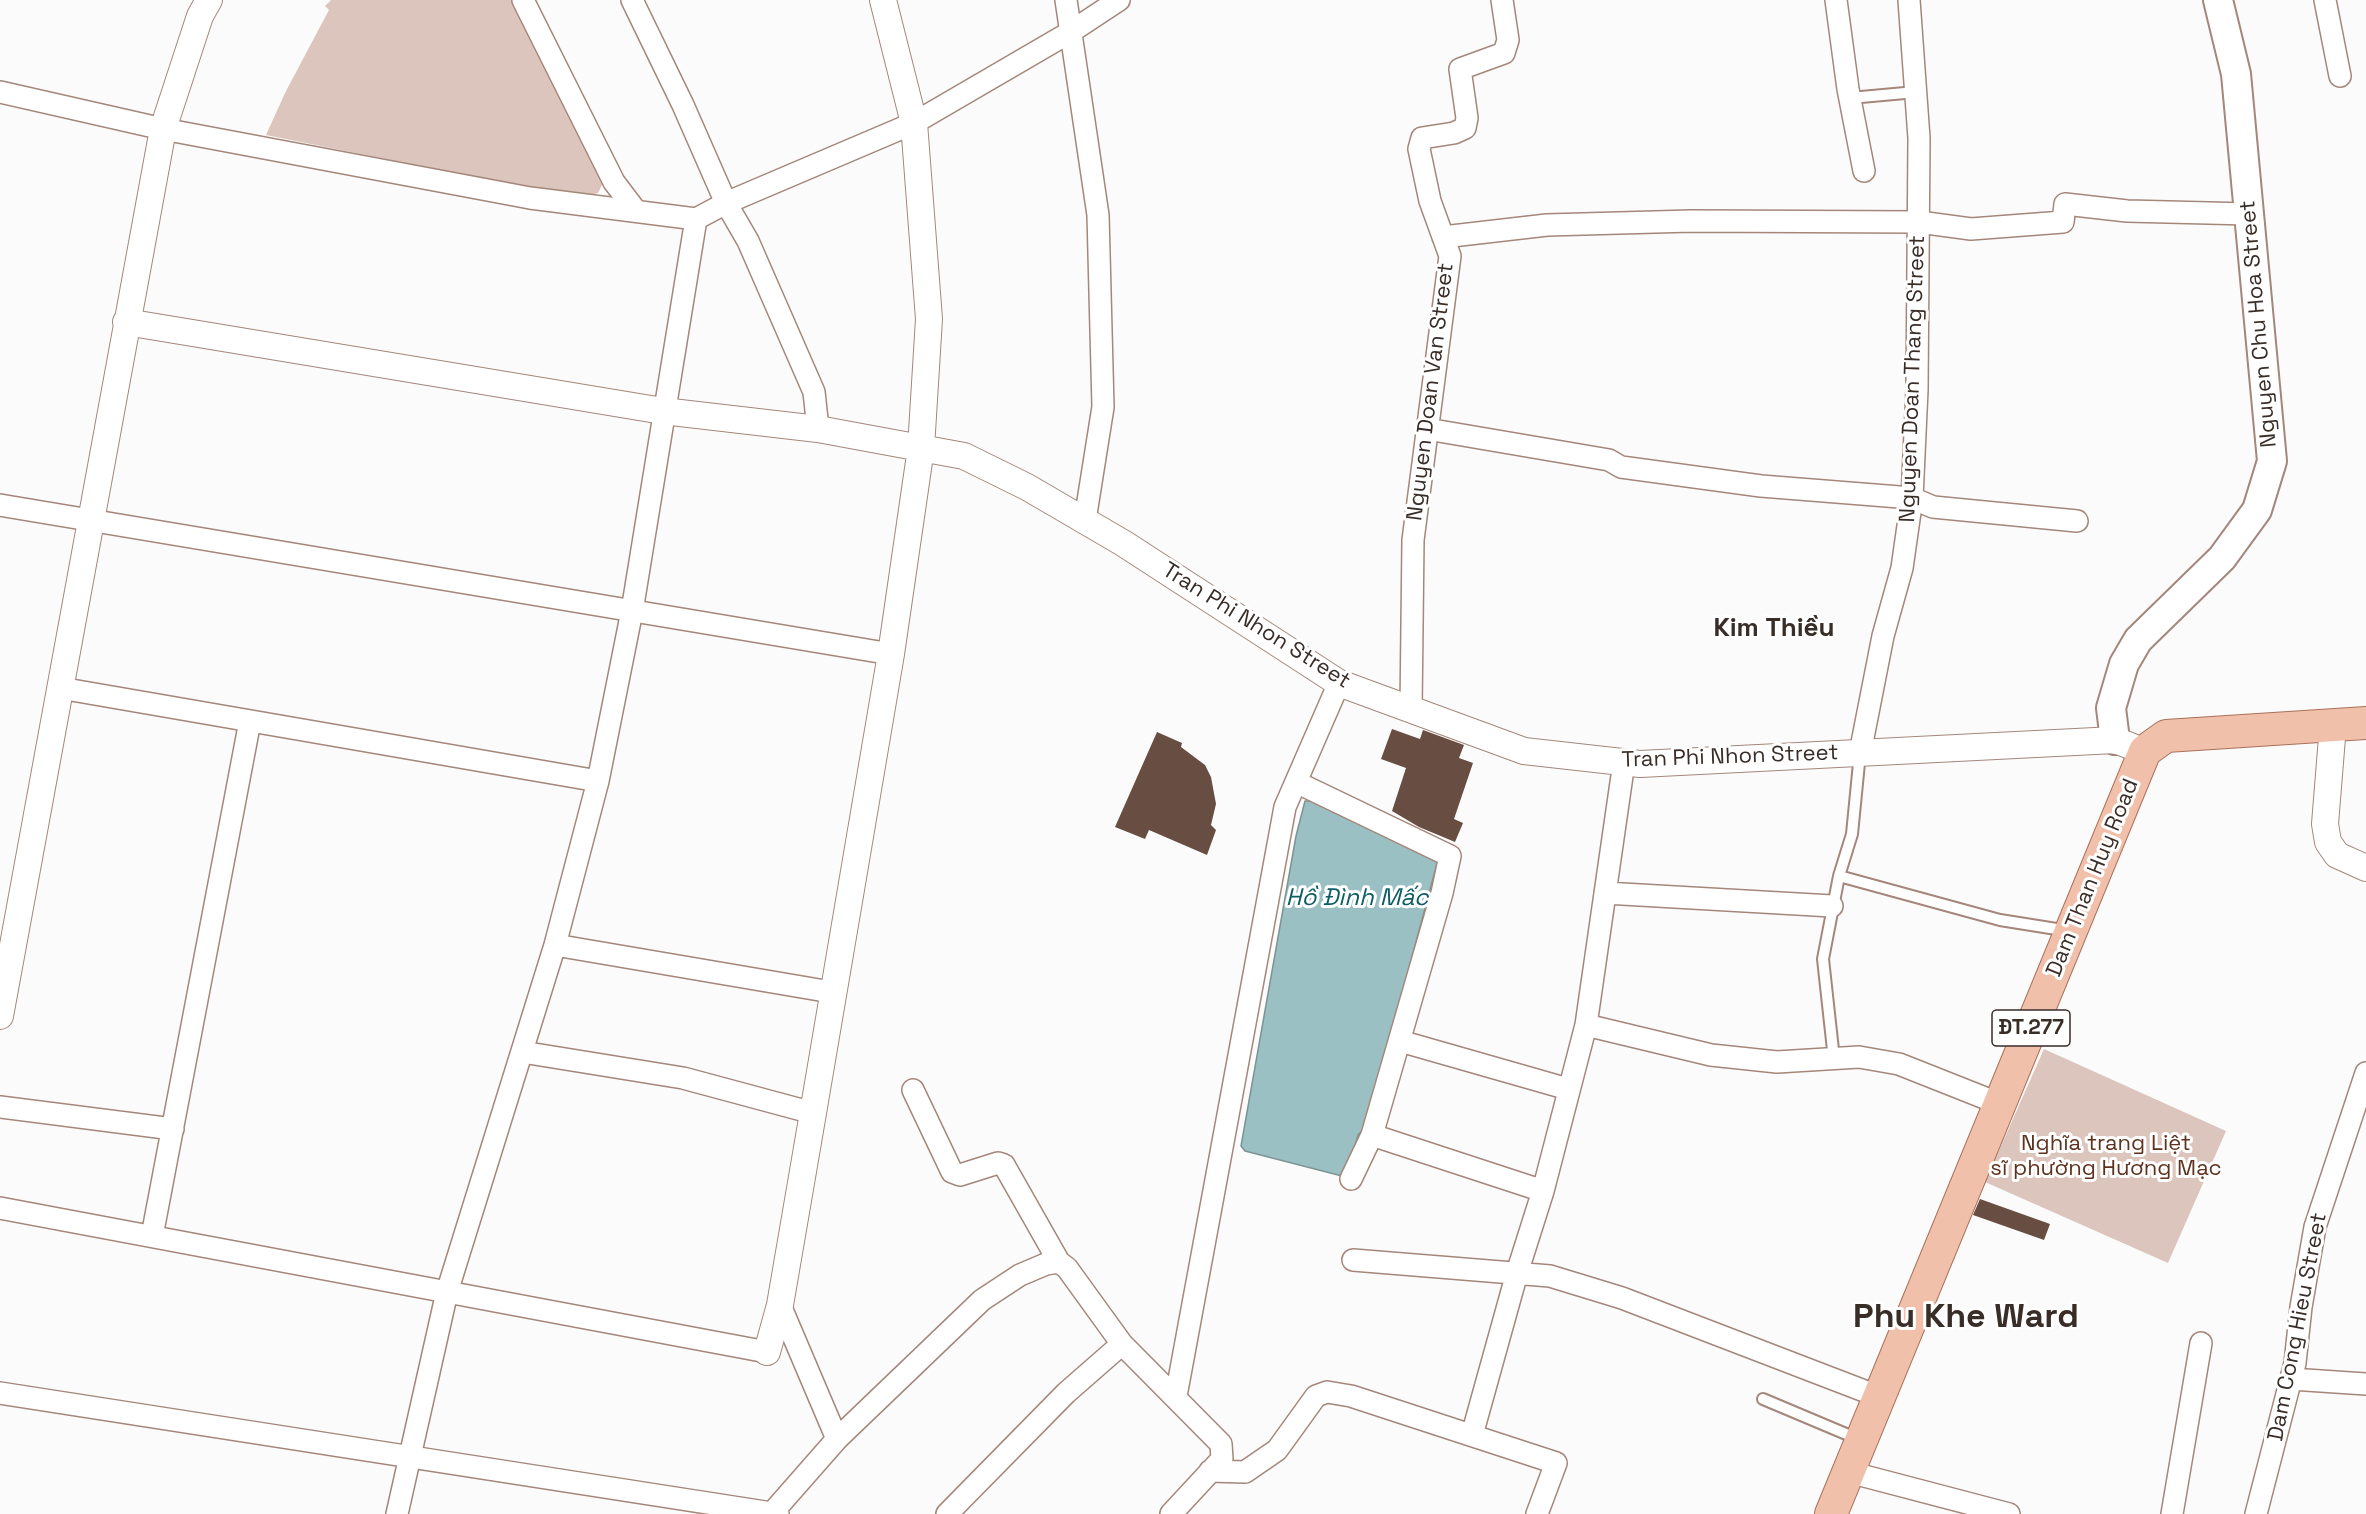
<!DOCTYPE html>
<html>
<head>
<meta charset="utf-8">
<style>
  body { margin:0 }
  canvas { display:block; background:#fbfbfb }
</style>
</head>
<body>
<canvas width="2366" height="1514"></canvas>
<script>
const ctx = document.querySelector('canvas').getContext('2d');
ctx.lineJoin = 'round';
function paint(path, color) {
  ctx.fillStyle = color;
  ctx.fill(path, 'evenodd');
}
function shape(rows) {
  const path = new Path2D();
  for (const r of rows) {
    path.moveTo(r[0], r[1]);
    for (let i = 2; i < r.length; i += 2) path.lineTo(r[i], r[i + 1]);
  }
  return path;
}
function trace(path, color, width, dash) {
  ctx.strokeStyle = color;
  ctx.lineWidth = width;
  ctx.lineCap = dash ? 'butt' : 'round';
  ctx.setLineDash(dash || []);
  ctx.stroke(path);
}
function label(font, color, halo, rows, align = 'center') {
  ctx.font = font + ' "Space Grotesk",sans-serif';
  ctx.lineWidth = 6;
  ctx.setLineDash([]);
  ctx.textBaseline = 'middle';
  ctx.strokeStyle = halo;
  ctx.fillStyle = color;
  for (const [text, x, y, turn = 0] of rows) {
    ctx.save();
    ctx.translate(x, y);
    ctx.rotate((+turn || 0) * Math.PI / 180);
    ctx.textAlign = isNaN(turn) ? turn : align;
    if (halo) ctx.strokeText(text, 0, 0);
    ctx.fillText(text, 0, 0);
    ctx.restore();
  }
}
const green = shape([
  [331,0,514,0,603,183,598,193,587,196,535,189,266,135,286,91,329,10,325,6],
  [2044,1049,2226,1131,2168,1263,1985,1182]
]);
const water = shape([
  [1305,801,1312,801,1438,860,1367,1125,1358,1135,1347,1174,1342,1176,1245,1151,1241,1146,1296,836,1305,801]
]);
const building = shape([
  [1392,729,1420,739,1423,730,1464,745,1459,758,1473,763,1454,819,1463,823,1455,842,1419,827,1392,811,1406,768,1381,759],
  [1157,732,1182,743,1181,747,1205,765,1211,777,1216,804,1211,825,1216,830,1207,855,1149,830,1145,839,1115,827],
  [1980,1199,2050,1224,2044,1240,1973,1215]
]);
const service = shape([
  [1850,98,1916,92],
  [1860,753,1852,834,1839,876,2000,920,2069,931],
  [1834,1059,1823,959,1839,876],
  [1763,1399,1858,1439]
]);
const minor = shape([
  [523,0,614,182,636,211],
  [632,0,683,105,726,203,748,241,814,392,818,429],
  [1066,0,1098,215,1103,407,1085,520],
  [1836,0,1848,89,1864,171],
  [2325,0,2340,76],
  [0,92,163,129,530,198,696,219,726,203,914,123,1072,31,1119,0],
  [1443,237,1547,225,1691,221,1919,222,1971,229,2063,222,2065,204,2127,211,2249,214],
  [1427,429,1609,460,1621,467,1761,486,1912,498,1933,507,2077,521],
  [0,505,891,654],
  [60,688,598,781],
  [1411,710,1413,540,1450,256,1430,201,1419,149,1422,138,1454,133,1465,128,1467,118,1460,69,1504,53,1508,40,1502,0],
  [1860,753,1883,636,1902,568,1912,498,1917,390,1919,138,1909,0],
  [1296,782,1450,856,1442,893,1372,1135,1351,1179],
  [1605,893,1832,906],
  [555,945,831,992],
  [1586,1025,1711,1055,1777,1062,1859,1057,1899,1064,2000,1104],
  [1400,1041,1568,1089],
  [522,1052,683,1078,813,1113],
  [913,1090,952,1172,960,1175,998,1163,1004,1165,1059,1262],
  [0,1107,173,1129],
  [1372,1135,1543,1191],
  [0,1208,767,1352],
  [152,1236,250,721],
  [1353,1260,1550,1276,1622,1298,1880,1397],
  [780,1305,837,1439],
  [2291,1379,2366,1384],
  [0,1393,778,1514],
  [1176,1396,1285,807,1339,683],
  [1472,1435,1517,1273,1543,1191,1586,1025,1624,762],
  [1210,1471,1245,1472,1277,1450,1316,1396,1327,1392,1351,1396,1556,1463,1537,1514],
  [1849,1472,2009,1514],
  [773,1512,837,1439,982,1300,1020,1275,1046,1264,1059,1262,1067,1268,1122,1344,1221,1444,1222,1459,1171,1514],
  [397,1514,447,1292,555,945,598,781,632,611,696,219],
  [947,1514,1066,1393,1122,1344],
  [2172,1514,2201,1343],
  [2256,1514,2295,1363,2301,1307,2315,1227,2366,1073]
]);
const tertiary = shape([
  [126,322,663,411,818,429,964,456,1027,487,1123,543,1339,683,1524,751,1640,764,2115,740,2133,747],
  [2333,725,2325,824,2328,842,2337,855,2366,868],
  [0,1016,163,129,200,16,209,0],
  [767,1352,780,1305,813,1113,891,654,921,448,929,319,914,123,883,0]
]);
const secondary = shape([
  [2115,740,2111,708,2124,664,2138,640,2222,558,2257,510,2272,461,2236,74,2218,0]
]);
const primary = shape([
  [1831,1514,2145,751,2166,736,2366,723]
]);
const shields = [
  [2031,1028,78]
];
const shieldNames = [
  ["ĐT.277",2031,1028]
];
const streetNames = [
  ["Nguyen Chu Hoa Street",2259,324,-95],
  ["Nguyen Doan Thang Street",1913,379,-88],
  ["Nguyen Doan Van Street",1431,392,-83],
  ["Tran Phi Nhon Street",1256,626,32],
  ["Tran Phi Nhon Street",1730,757,-2],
  ["Dam Than Huy Road",2093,878,-68],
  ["Dam Cong Hieu Street",2298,1327,-79]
];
const parkNames = [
  ["Nghĩa trang Liệt",2106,1144],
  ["sĩ phường Hương Mạc",2106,1169]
];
const waterNames = [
  ["Hồ Đình Mấc",1357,898]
];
const quarterNames = [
  ["Kim Thiều",1774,629]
];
const townNames = [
  ["Phu Khe Ward",1966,1318]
];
paint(green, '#dbc5bc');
paint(water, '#9ac0c4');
trace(water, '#7d9495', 1.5);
paint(building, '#684d42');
trace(service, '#a4877a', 14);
trace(minor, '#a4877a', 24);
trace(tertiary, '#a4877a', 28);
trace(secondary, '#a4877a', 32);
trace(primary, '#aa7159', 34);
trace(service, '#fff', 10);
trace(minor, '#fff', 21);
trace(tertiary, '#fff', 26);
trace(secondary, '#fff', 28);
trace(primary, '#f1c0ab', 32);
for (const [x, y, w] of shields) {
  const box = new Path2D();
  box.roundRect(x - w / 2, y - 18, w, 36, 4.5);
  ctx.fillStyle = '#fff';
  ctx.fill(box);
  trace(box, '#392d28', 1.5);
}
label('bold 21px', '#392d28', null, shieldNames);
label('22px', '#392d28', '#fff', streetNames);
label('22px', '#5e321e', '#fff', parkNames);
label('italic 24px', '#0d5d64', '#fff', waterNames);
label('bold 26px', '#392d28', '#fff', quarterNames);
label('bold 34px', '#392d28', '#fff', townNames);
</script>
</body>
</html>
